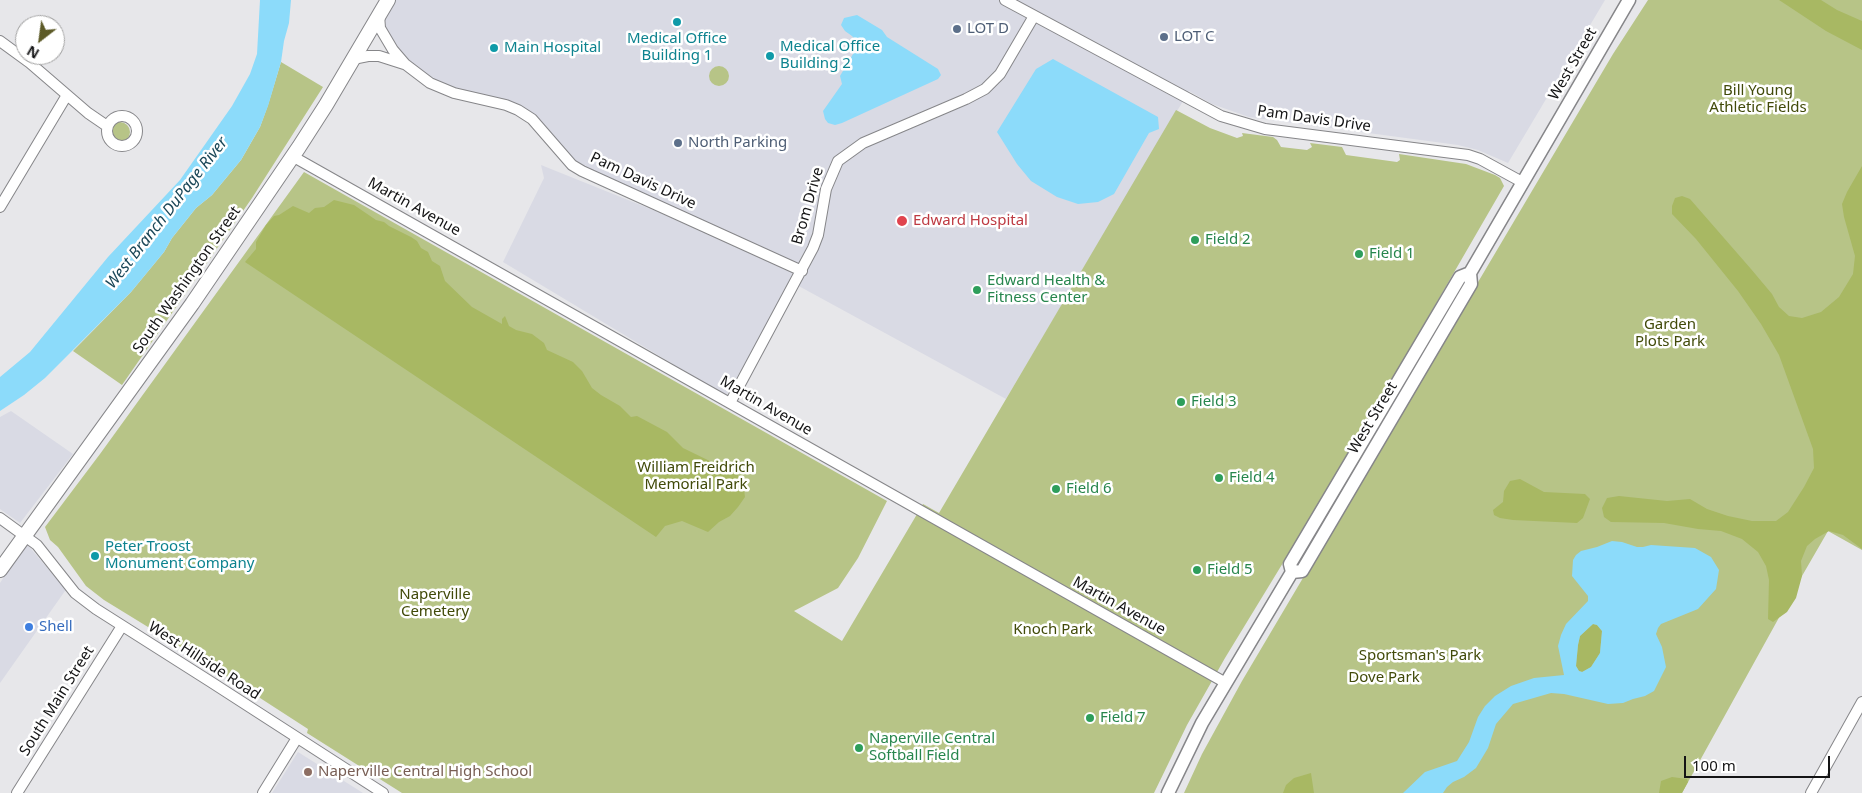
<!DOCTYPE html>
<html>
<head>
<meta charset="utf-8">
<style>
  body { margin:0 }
  #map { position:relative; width:1862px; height:793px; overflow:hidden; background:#e7e7ea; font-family:"Noto Sans",sans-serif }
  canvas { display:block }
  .north { position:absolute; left:15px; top:15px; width:50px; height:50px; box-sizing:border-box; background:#fff; border:1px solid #a1a1a1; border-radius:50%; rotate:210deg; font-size:14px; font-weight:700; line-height:20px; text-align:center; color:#141415 }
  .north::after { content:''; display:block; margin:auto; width:18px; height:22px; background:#5c5a27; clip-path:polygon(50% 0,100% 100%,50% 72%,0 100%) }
  .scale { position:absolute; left:1684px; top:756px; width:146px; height:22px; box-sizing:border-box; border:2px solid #141415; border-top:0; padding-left:6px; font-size:15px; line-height:18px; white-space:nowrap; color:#141415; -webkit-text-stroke:4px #fff; paint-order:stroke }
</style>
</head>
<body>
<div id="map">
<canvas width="1862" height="793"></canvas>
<div class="north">N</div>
<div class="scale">100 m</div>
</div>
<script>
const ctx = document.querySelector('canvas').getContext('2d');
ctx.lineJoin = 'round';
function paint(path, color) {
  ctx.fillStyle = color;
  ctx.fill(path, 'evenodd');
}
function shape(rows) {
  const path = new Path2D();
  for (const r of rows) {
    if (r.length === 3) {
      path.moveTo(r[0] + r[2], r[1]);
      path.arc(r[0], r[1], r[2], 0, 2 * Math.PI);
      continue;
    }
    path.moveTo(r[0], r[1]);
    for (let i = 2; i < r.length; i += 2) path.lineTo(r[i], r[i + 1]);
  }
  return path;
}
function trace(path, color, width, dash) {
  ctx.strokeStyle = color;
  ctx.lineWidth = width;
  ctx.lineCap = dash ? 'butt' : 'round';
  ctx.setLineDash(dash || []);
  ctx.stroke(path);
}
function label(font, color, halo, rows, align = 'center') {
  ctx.font = font + ' "Noto Sans",sans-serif';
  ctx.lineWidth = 5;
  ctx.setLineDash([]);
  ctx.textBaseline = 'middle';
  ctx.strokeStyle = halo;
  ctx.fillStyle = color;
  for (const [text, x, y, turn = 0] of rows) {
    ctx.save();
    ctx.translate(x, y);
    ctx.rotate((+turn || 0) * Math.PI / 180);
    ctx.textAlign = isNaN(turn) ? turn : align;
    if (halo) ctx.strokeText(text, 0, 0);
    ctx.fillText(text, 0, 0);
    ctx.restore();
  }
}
const built = shape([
  [388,0,1605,0,1508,163,1478,150,1458,145,1249,117,1212,104,1189,91,1006,399,795,284,801,271,585,172,529,116,422,78,379,28],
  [541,165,658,212,797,273,726,396,503,262,544,178],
  [11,411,73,454,20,523,0,509,0,417],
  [26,543,67,591,65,591,0,683,0,583],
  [298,752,363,793,272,793]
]);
const green = shape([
  [1648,0,1862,0,1862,550,1828,531,1802,576,1682,793,1184,793,1202,754,1242,681,1613,54],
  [281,62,323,87,252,198,122,385,73,351,131,292,164,252,172,238,196,208,212,195,241,160,260,127,268,105],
  [719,76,10],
  [1176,110,1210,128,1237,138,1243,136,1242,133,1273,137,1277,140,1281,147,1307,150,1312,147,1310,143,1342,147,1346,155,1397,162,1400,160,1399,154,1466,164,1495,175,1500,178,1504,186,1342,466,1225,658,1187,725,1154,793,402,793,307,733,308,729,192,654,104,600,86,586,58,547,50,540,45,527,100,454,304,172,887,501,858,558,838,588,794,611,842,641,923,504,939,513],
  [120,132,10]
]);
const forest = shape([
  [1779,0,1821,0,1837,10,1862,21,1862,50,1826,31],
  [1862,166,1862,549,1843,535,1829,531,1815,539,1807,546,1801,561,1802,576,1796,598,1787,612,1773,622,1768,619,1769,580,1766,566,1758,552,1742,539,1721,531,1698,529,1664,523,1611,522,1604,517,1602,508,1607,498,1619,496,1667,501,1690,499,1707,509,1728,516,1752,521,1776,521,1788,512,1804,487,1814,468,1813,449,1779,355,1761,324,1738,291,1696,239,1672,214,1672,206,1675,198,1682,196,1690,199,1751,269,1772,294,1779,307,1789,316,1802,318,1821,312,1839,297,1853,274,1855,256,1844,217,1842,204,1847,192],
  [334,200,354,205,376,220,384,222,389,226,411,237,417,241,421,248,428,252,432,261,440,266,445,281,472,307,502,324,502,319,505,316,509,326,516,330,532,334,544,343,547,350,573,362,582,371,592,388,601,395,620,406,631,417,637,416,667,432,683,448,720,466,736,471,744,489,745,497,738,507,730,516,719,522,708,532,682,521,665,526,656,537,245,262,256,249,256,242,266,225,274,216,279,215,293,206,309,213,315,208,324,207],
  [1520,479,1544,492,1585,494,1590,499,1583,518,1577,523,1513,520,1500,518,1494,515,1493,510,1503,502,1504,491,1510,481],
  [1593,624,1597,625,1602,631,1600,653,1591,667,1583,672,1579,671,1576,666,1578,645,1580,636],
  [1311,773,1314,793,1283,793,1286,785,1294,778],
  [1672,777,1687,779,1688,782,1682,793,1659,793,1661,781]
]);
const water = shape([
  [260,0,291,0,289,23,284,41,281,62,268,106,260,127,241,160,212,195,196,208,172,238,164,252,131,292,45,378,24,395,0,411,0,377,30,352,108,257,180,180,232,106,250,74,257,54],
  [857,15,882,30,887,37,938,69,941,75,938,79,842,123,835,125,828,123,825,119,823,111,842,84,840,76,859,44,852,36,845,31,841,25,844,18],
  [1053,59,1158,117,1159,129,1149,133,1114,194,1098,202,1078,204,1057,197,1031,181,1017,164,997,132,1036,69],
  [1612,541,1622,542,1637,547,1643,547,1651,545,1695,548,1711,557,1719,570,1716,589,1698,609,1661,624,1658,628,1656,634,1662,647,1666,667,1654,691,1645,696,1633,699,1623,703,1608,704,1564,694,1551,693,1513,704,1496,724,1488,748,1476,768,1464,777,1453,782,1447,787,1443,793,1403,793,1425,772,1457,761,1469,742,1478,717,1485,706,1495,696,1511,686,1534,678,1564,675,1558,646,1561,635,1566,624,1588,601,1588,596,1572,576,1573,560,1576,555,1581,551,1597,547],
  [1593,624,1597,625,1602,631,1600,653,1591,667,1582,672,1579,671,1576,666,1578,645,1580,636]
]);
const minor = shape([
  [1005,0,1221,116,1265,129,1468,155,1480,159,1522,182],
  [379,15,380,28,393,50,405,64,430,83,454,93,506,105,518,110,532,119,572,165,582,171,802,271],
  [0,41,30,63,88,113,107,126],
  [353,59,368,56,379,56,404,64],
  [122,131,15],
  [292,156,1226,683],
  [0,207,67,95],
  [730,403,813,248,818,235,826,189,838,161,863,143,966,99,985,89,1000,74,1034,16],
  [0,518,37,545,75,593,96,609,211,682,383,793],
  [17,793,122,626],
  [263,793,297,738],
  [1811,793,1862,702]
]);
const tertiary = shape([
  [1292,572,1302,571,1471,284,1470,273,1629,0],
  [1168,793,1202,723,1292,572,1290,564,1460,277,1470,273]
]);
const secondary = shape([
  [0,570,192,304,299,147,326,105,388,0]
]);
const markers = [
  [677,22,5,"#0f9aa8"],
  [957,29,5,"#5c6f8a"],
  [1164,37,5,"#5c6f8a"],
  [494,48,5,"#0f9aa8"],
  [770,56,5,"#0f9aa8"],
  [678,143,5,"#5c6f8a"],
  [902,221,6,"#e0444e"],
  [1195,240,5,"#2e9e5b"],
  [1359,254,5,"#2e9e5b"],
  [977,290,5,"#2e9e5b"],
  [1181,402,5,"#2e9e5b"],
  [1219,478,5,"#2e9e5b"],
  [1056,489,5,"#2e9e5b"],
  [95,556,5,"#0f9aa8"],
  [1197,570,5,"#2e9e5b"],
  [29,627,5,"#3f7fe0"],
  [1090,718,5,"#2e9e5b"],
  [859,748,5,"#2e9e5b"],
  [308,772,5,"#8d6e63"]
];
const serviceNames = [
  ["LOT D",967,29],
  ["LOT C",1174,37],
  ["North Parking",688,143]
];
const cultureNames = [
  ["Medical Office",677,39,"center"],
  ["Building 1",677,56,"center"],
  ["Medical Office",780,47],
  ["Building 2",780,64],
  ["Main Hospital",504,48],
  ["Peter Troost",105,547],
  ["Monument Company",105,564]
];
const streetNames = [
  ["West Street",1573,64,-60],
  ["Pam Davis Drive",1314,119,8],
  ["Pam Davis Drive",643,181,25],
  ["Brom Drive",808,206,-74],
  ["Martin Avenue",414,207,29],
  ["South Washington Street",187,280,-55],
  ["Martin Avenue",766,406,30],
  ["West Street",1373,418,-59],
  ["Martin Avenue",1119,606,29],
  ["West Hillside Road",204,661,33],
  ["South Main Street",57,701,-58]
];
const parkNames = [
  ["Bill Young",1758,91],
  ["Athletic Fields",1758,108],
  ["Garden",1670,325],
  ["Plots Park",1670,342],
  ["William Freidrich",696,468],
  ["Memorial Park",696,485],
  ["Naperville",435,595],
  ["Cemetery",435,612],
  ["Knoch Park",1053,630],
  ["Sportsman's Park",1420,656],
  ["Dove Park",1384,678]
];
const healthNames = [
  ["Edward Hospital",913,221]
];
const leisureNames = [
  ["Field 2",1205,240],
  ["Field 1",1369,254],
  ["Edward Health &",987,281],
  ["Fitness Center",987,298],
  ["Field 3",1191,402],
  ["Field 4",1229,478],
  ["Field 6",1066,489],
  ["Field 5",1207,570],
  ["Field 7",1100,718],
  ["Naperville Central",869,739],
  ["Softball Field",869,756]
];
const shopNames = [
  ["Shell",39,627]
];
const educationNames = [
  ["Naperville Central High School",318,772]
];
const waterNames = [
  ["West Branch DuPage River",167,213,-52]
];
paint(built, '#d9dae4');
paint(green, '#b7c487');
paint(forest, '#a8b863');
paint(water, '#8cdbfa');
trace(minor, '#868689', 12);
trace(tertiary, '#868689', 15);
trace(secondary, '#868689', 16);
trace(minor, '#fff', 10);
trace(tertiary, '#fff', 12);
trace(secondary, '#fff', 14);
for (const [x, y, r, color] of markers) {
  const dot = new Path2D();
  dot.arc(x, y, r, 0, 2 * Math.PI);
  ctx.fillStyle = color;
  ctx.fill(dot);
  trace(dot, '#fff', 2);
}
label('15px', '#4e5e75', '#fff', serviceNames, 'left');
label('15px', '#0d838f', '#fff', cultureNames, 'left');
label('15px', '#141415', '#fff', streetNames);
label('15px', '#414a09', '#fff', parkNames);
label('15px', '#be3a42', '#fff', healthNames, 'left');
label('15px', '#27864d', '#fff', leisureNames, 'left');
label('15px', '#366cbe', '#fff', shopNames, 'left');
label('15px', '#785e54', '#fff', educationNames, 'left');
label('italic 16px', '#1a4758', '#fff', waterNames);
</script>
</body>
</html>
